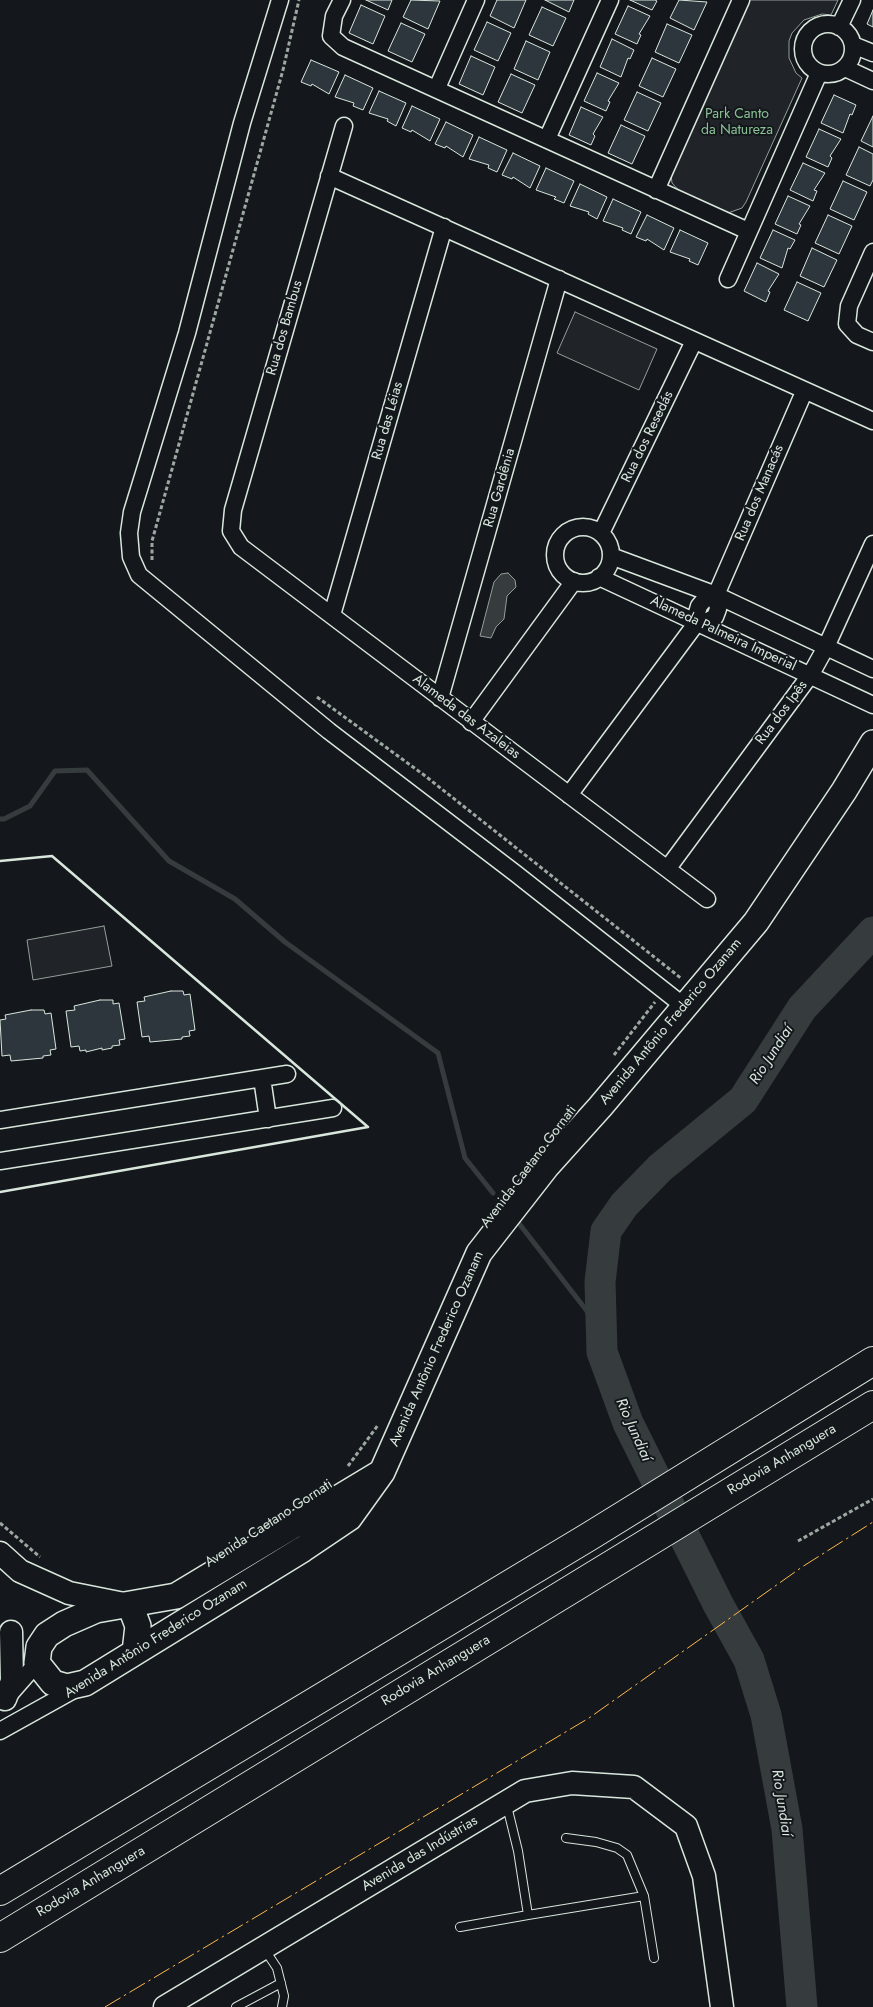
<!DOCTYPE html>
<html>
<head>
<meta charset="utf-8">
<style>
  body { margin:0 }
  canvas { display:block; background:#14181c }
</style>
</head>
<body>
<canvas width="873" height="2007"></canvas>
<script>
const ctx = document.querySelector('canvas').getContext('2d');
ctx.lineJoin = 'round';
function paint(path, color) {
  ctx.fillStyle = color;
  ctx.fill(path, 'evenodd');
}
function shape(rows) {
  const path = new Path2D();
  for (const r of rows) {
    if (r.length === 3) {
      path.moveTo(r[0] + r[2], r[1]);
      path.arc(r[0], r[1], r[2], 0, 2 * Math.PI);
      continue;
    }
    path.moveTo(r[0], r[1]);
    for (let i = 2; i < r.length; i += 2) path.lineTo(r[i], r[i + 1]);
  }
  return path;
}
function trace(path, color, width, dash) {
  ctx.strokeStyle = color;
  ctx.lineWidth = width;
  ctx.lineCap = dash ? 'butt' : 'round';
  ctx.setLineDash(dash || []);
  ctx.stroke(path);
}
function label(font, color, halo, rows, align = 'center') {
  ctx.font = font + ' Jost,sans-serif';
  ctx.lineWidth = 4;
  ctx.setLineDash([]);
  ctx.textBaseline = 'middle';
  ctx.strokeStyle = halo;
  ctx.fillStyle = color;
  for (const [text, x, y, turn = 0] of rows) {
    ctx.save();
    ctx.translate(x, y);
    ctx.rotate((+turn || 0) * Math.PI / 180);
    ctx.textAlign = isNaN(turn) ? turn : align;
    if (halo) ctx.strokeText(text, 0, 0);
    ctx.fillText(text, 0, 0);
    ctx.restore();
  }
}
const green = shape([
  [749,0,838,0,831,15,822,14,804,20,792,33,789,41,789,58,796,73,802,78,746,202,742,208,728,213,682,194,672,183,671,175,749,0],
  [575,312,657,349,639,390,557,353,575,312],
  [104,926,112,966,33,980,27,940,104,926]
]);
const water = shape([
  [508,573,515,580,516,587,507,596,504,619,496,627,491,638,480,636,494,582,501,574,508,573]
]);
const stream = shape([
  [0,819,4,819,30,806,55,771,87,770,169,861,235,899,285,942,438,1053,465,1158,493,1193],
  [514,1217,587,1311,602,1352]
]);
const river = shape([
  [802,2007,787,1829,766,1715,749,1660,718,1604,628,1423,602,1352,600,1282,606,1231,624,1205,660,1168,743,1100,802,1008,873,932]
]);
const building = shape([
  [366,0,392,0,388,10,366,0],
  [411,0,440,1,428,29,403,17,411,0],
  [497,0,526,0,514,28,490,16,497,0],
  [545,0,574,0,569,12,545,0],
  [630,0,655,0,657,1,652,10,630,0],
  [679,0,707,2,694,30,670,18,679,0],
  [361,5,385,16,373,44,349,33,361,5],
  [628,6,650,16,639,34,641,35,637,44,615,34,628,6],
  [542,7,566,18,553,46,529,35,542,7],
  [873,10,873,27,867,24,873,10],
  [487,22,511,33,498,61,474,50,487,22],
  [401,23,425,34,412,62,388,51,401,23],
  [667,24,692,35,679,63,655,52,667,24],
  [612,39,634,50,630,59,628,58,621,77,600,67,612,39],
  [526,41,550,52,538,80,514,69,526,41],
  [471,56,495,67,483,95,459,84,471,56],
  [652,58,676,69,663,97,639,86,652,58],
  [311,60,339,72,329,94,312,84,311,86,301,82,311,60],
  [597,73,619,83,608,101,610,102,606,111,584,101,597,73],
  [511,74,535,85,522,113,498,102,511,74],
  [345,75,373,88,363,110,353,106,354,103,335,97,345,75],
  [379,91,406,103,396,126,387,121,388,119,369,113,379,91],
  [637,92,661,103,648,131,624,120,637,92],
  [834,95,856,105,852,115,850,114,843,133,821,123,834,95],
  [412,106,440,119,430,141,412,130,411,132,402,128,412,106],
  [581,107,603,117,593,134,595,136,591,145,569,135,581,107],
  [873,116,873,147,861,141,873,116],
  [446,122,473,135,463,157,446,146,445,148,435,144,446,122],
  [621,125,645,136,632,164,608,153,621,125],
  [819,129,841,139,830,156,832,158,828,167,806,157,819,129],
  [479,137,507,150,497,172,488,168,489,165,469,159,479,137],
  [859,147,873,154,873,180,870,186,846,175,859,147],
  [513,153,540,166,530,188,513,177,512,179,502,175,513,153],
  [803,163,825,173,814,190,817,191,813,201,790,190,803,163],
  [546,168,574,181,564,203,554,199,556,197,536,190,546,168],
  [843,181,867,192,854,220,830,209,843,181],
  [580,184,607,197,597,219,588,214,589,212,570,206,580,184],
  [788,196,810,206,799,224,801,225,797,234,775,224,788,196],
  [613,199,641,212,631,234,622,230,623,228,603,221,613,199],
  [647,215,674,228,664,250,647,239,646,241,636,237,647,215],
  [828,215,852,226,839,254,815,243,828,215],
  [680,230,708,243,698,265,689,261,690,259,670,252,680,230],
  [773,230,795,240,790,249,788,248,782,268,760,258,773,230],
  [812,248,837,260,824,287,800,276,812,248],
  [757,263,779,274,768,291,770,292,766,302,744,291,757,263],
  [797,282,821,293,808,321,784,310,797,282],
  [171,991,183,991,184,995,190,994,195,1030,189,1031,190,1036,182,1037,182,1039,150,1042,149,1036,142,1037,137,1002,145,1001,144,997,171,991],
  [100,1000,113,1000,113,1004,119,1003,125,1039,119,1040,120,1045,112,1046,112,1048,102,1050,102,1048,86,1052,86,1050,80,1051,79,1046,71,1047,66,1011,75,1010,74,1006,100,1000],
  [31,1010,44,1010,45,1014,51,1013,56,1049,50,1050,51,1055,43,1056,43,1058,11,1061,10,1055,2,1056,0,1020,6,1019,5,1015,31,1010]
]);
const path = shape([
  [152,560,152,541,283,70,299,0],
  [317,697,424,775,682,979],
  [614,1055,655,1002],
  [348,1466,378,1425],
  [0,1523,40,1557],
  [798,1541,873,1499]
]);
const lane = shape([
  [507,1806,518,1851,528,1915,644,1896],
  [566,1838,596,1842,617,1848,627,1855,644,1896,654,1958],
  [460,1927,528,1915],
  [265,1950,277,1968,284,1996,282,2007],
  [236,2007,281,1983]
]);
const street = shape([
  [280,0,242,123,187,333,132,512,129,533,131,557,139,575,329,731,515,873,685,1007],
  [342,0,334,16,331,36,343,47,748,231],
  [828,49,25],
  [839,27,852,0],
  [853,45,873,53],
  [845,68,873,81],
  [437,88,476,0],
  [344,126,233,510,231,531,241,547,707,899],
  [547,139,610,0],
  [329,176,873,421],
  [656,190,741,0],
  [873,252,849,306,847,324,857,335,873,342],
  [728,279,819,73],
  [583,555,28],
  [601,533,694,341],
  [611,556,716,595,873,669],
  [599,577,873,705],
  [332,615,444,227],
  [698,621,708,621,715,617,718,609,716,595,804,392],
  [440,698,559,279],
  [471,722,574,581],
  [569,795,698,621,697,613,699,606,704,600,716,595],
  [668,868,811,674,826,647,873,544],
  [262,1078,268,1119],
  [0,1120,287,1074],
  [0,1161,333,1108],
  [9,1695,37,1663],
  [0,1731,79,1687]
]);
const secondary = shape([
  [0,1553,20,1571,69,1593,124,1604],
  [5,1699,12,1681,11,1632],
  [165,2007,525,1791,572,1783,634,1787,686,1826,704,1876,722,2007]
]);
const primary = shape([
  [382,1472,176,1596,96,1610,64,1624,47,1635,39,1647,37,1663,53,1683,67,1687,85,1683,303,1549,349,1518,382,1472,479,1253,546,1167,600,1107,756,922,844,791,873,743],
  [130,1605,138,1626,135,1652]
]);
const highway = shape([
  [0,1891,590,1536,873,1361],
  [0,1938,873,1405]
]);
const wall = shape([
  [0,861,52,856,368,1127],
  [0,1192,368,1127]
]);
const power = shape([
  [105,2007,589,1718,802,1567,873,1522]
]);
const parkNames = [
  ["Park Canto",737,115],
  ["da Natureza",737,131]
];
const streetNames = [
  ["Rua dos Bambus",285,328,-74],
  ["Rua das Léias",388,421,-74],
  ["Rua dos Resedás",648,437,-64],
  ["Rua Gardênia",500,488,-74],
  ["Rua dos Manacás",760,493,-67],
  ["Alameda Palmeira Imperial",723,634,25],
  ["Rua dos Ipês",782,713,-53],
  ["Alameda das Azaleias",466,717,37],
  ["Avenida Antônio Frederico Ozanam",671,1022,-50],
  ["Avenida Caetano Gornati",529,1167,-53],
  ["Avenida Antônio Frederico Ozanam",437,1349,-66],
  ["Rodovia Anhanguera",782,1460,-31],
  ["Avenida Caetano Gornati",269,1524,-33],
  ["Avenida Antônio Frederico Ozanam",156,1639,-32],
  ["Rodovia Anhanguera",436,1671,-31],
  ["Avenida das Indústrias",420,1854,-31],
  ["Rodovia Anhanguera",91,1882,-31]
];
const waterNames = [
  ["Rio Jundiaí",772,1055,-57],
  ["Rio Jundiaí",633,1430,66],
  ["Rio Jundiaí",781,1803,81]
];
paint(green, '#202428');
trace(green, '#939e99', 1);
paint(water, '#363b3e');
trace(water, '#939e99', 1);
trace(stream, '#363b3e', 5);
trace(river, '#363b3e', 31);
paint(building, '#2c363c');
trace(building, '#d8e6dc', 1);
trace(lane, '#d8e6dc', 10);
trace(street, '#d8e6dc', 19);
trace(secondary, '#d8e6dc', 25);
trace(primary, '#d8e6dc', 28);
trace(highway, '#d8e6dc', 30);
trace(path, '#9da8a2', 3, [4, 2.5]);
trace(lane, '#14181c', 8);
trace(street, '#14181c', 16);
trace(secondary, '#14181c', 22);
trace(primary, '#14181c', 25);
trace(highway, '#14181c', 28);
trace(wall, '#d8e6dc', 2.5);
trace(power, '#ffb74d', 1, [18, 4, 2.5, 4]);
label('14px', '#8ac095', '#14181c', parkNames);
label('14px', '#d8e6dc', '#14181c', streetNames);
label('italic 15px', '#d8e6dc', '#14181c', waterNames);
</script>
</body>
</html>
